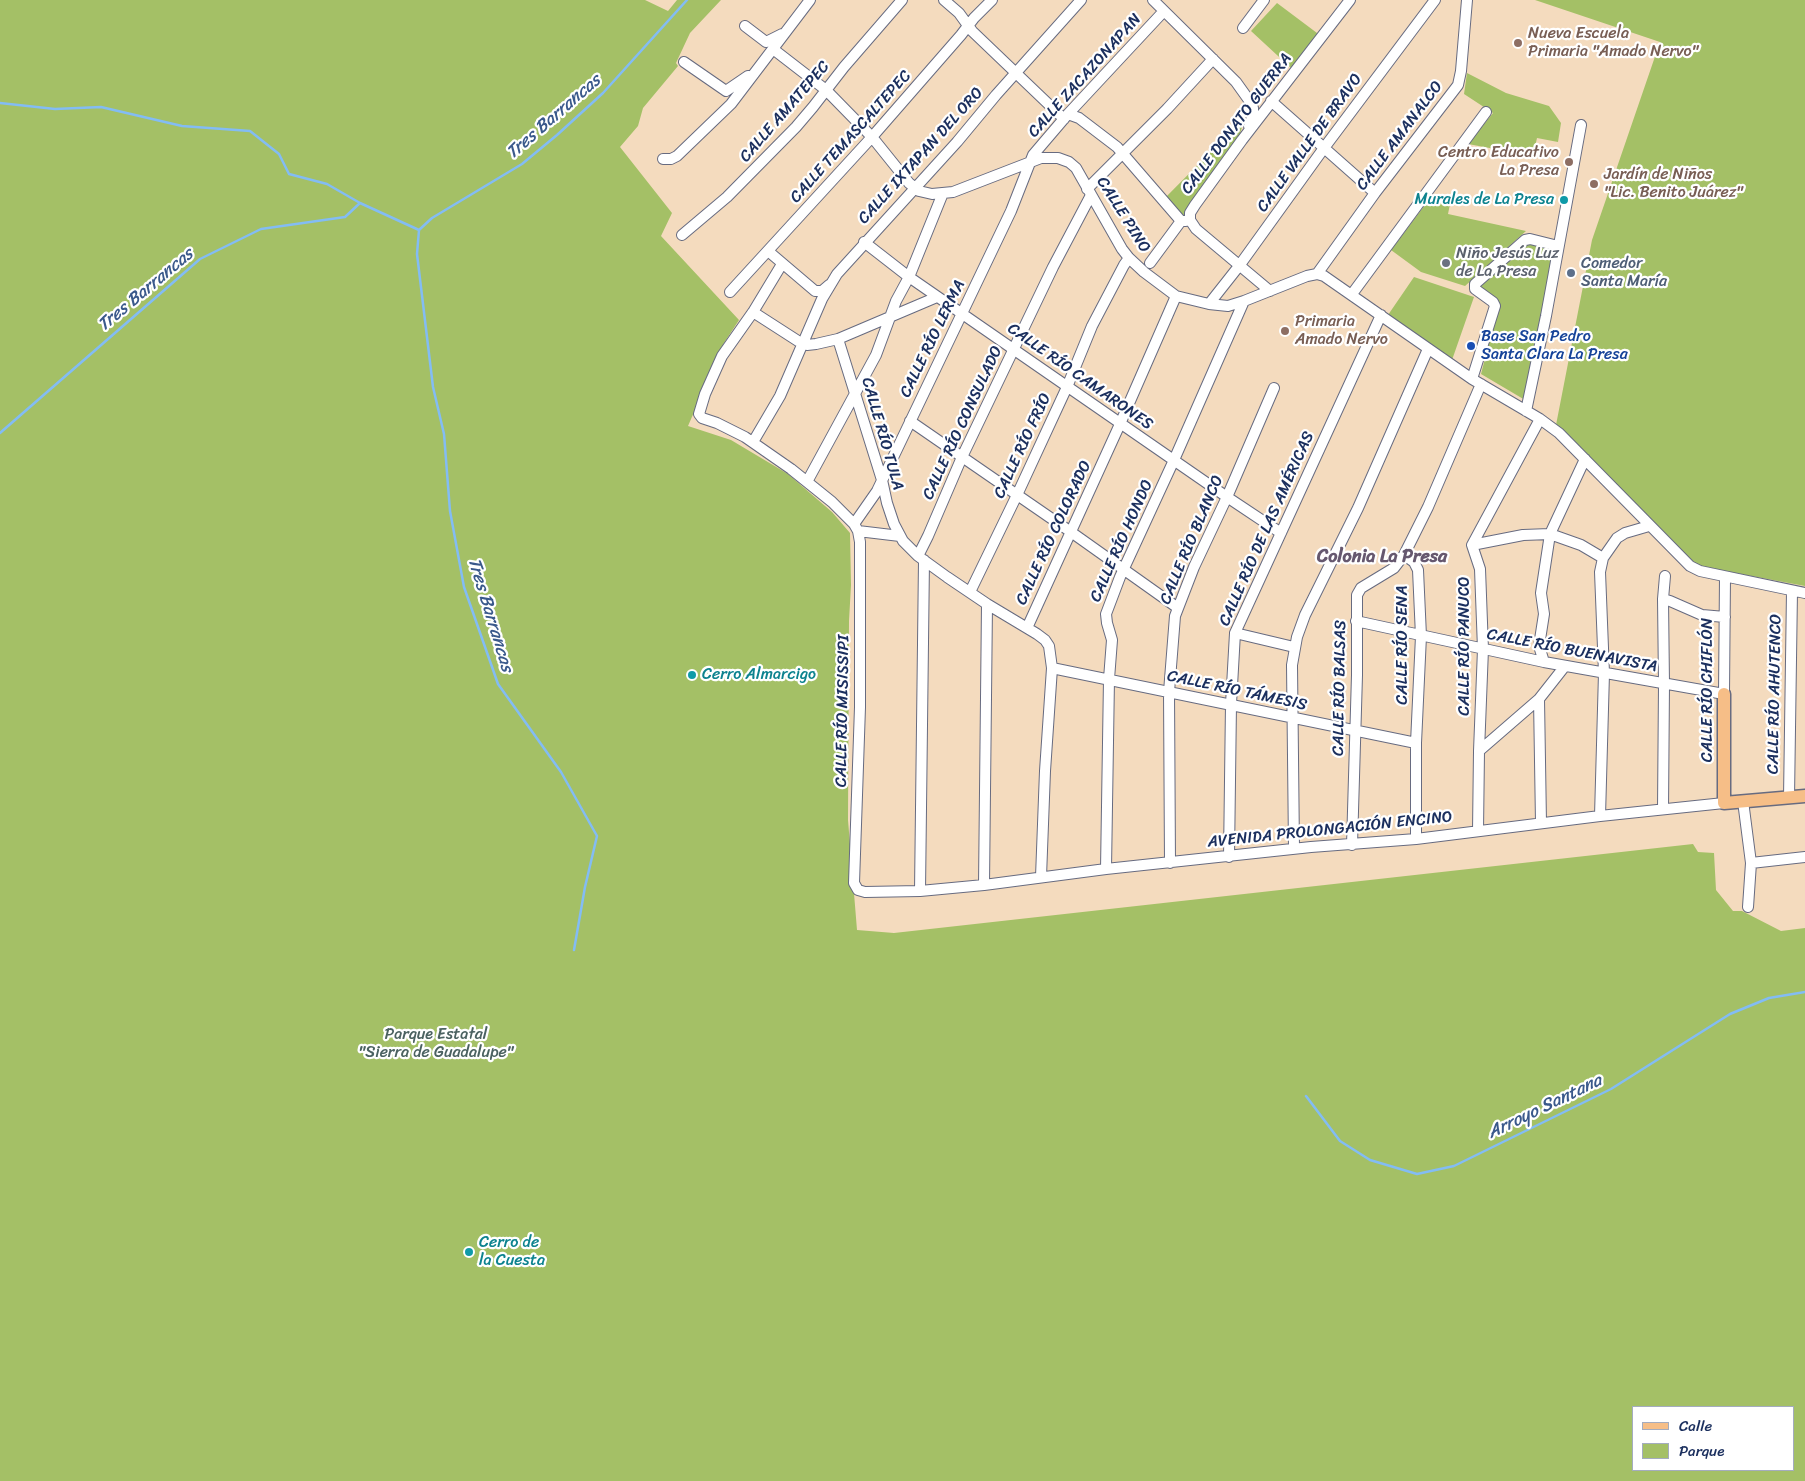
<!DOCTYPE html>
<html>
<head>
<meta charset="utf-8">
<style>
  body { margin:0 }
  #map { position:relative; width:1805px; height:1481px; overflow:hidden; background:#f4dbbe; font-family:Sriracha,sans-serif }
  canvas { display:block }
  .legend { position:absolute; left:1632px; top:1406px; width:162px; height:65px; box-sizing:border-box; background:#fff; border:1px solid #a4acbf; margin:0; padding:6px 9px; list-style:none; font-size:15px; color:#1b2f5e }
  .legend li { display:flex; align-items:center; gap:10px; height:25px }
  .legend b { width:25px; border:1px solid #a4acbf }
</style>
</head>
<body>
<div id="map">
<canvas width="1805" height="1481"></canvas>
<ul class="legend">
<li><b style="height:6px;background:#f6be87"></b>Calle</li>
<li><b style="height:14px;background:#a4c066"></b>Parque</li>
</ul>
</div>
<script>
const ctx = document.querySelector('canvas').getContext('2d');
ctx.lineJoin = 'round';
function paint(path, color) {
  ctx.fillStyle = color;
  ctx.fill(path, 'evenodd');
}
function shape(rows) {
  const path = new Path2D();
  for (const r of rows) {
    path.moveTo(r[0], r[1]);
    for (let i = 2; i < r.length; i += 2) path.lineTo(r[i], r[i + 1]);
  }
  return path;
}
function trace(path, color, width, dash) {
  ctx.strokeStyle = color;
  ctx.lineWidth = width;
  ctx.lineCap = dash ? 'butt' : 'round';
  ctx.setLineDash(dash || []);
  ctx.stroke(path);
}
function label(font, color, halo, rows, align = 'center') {
  ctx.font = font + ' Sriracha,sans-serif';
  ctx.lineWidth = 4.5;
  ctx.setLineDash([]);
  ctx.textBaseline = 'middle';
  ctx.strokeStyle = halo;
  ctx.fillStyle = color;
  for (const [text, x, y, turn = 0] of rows) {
    ctx.save();
    ctx.translate(x, y);
    ctx.rotate((+turn || 0) * Math.PI / 180);
    ctx.textAlign = isNaN(turn) ? turn : align;
    if (halo) ctx.strokeText(text, 0, 0);
    ctx.fillText(text, 0, 0);
    ctx.restore();
  }
}
const green = shape([
  [0,0,645,0,668,11,677,0,721,0,690,33,676,63,678,66,643,108,638,126,620,147,672,213,661,236,739,320,724,343,688,426,731,440,788,474,832,512,850,533,851,585,849,621,848,820,857,930,894,933,1693,844,1698,852,1714,853,1716,890,1733,911,1742,911,1781,931,1805,928,1805,1481,0,1481],
  [1634,1407,1794,1407,1794,1470,1634,1470],
  [1535,0,1805,0,1805,586,1698,566,1556,425,1592,240,1660,42],
  [1277,3,1321,36,1291,68,1251,31],
  [1467,73,1506,93,1549,106,1561,123,1558,142,1537,138,1533,156,1468,144,1493,113,1464,94],
  [1245,117,1236,147,1182,225,1164,199],
  [1431,197,1450,204,1448,214,1526,231,1465,286,1421,272,1391,250],
  [1528,244,1557,249,1525,400,1481,374,1499,305,1476,287],
  [1414,277,1474,297,1452,360,1388,315]
]);
const stream = shape([
  [0,103,55,109,101,107,182,126,250,131,279,154,289,174,327,184,360,203,419,230],
  [0,433,200,259,261,229,345,217,360,203],
  [574,950,585,887,597,836,561,772,498,684,464,587,450,511,444,434,433,387,417,254,419,230,432,218,522,164,557,135,603,93,687,0],
  [1306,1096,1340,1141,1370,1160,1417,1174,1454,1166,1611,1089,1730,1014,1769,998,1805,992]
]);
const minor = shape([
  [944,0,959,13,972,31,1064,119],
  [1153,0,1236,82,1251,103,1253,108,1253,114,1249,126],
  [745,26,766,42,782,34],
  [1243,28,1264,0],
  [773,49,826,90,872,137,909,183,919,191,932,194,953,192,1041,158,1058,158,1069,162,1076,168,1122,249,1129,258,1144,272,1176,296,1209,304,1228,306,1244,301,1307,276,1317,274,1324,276,1472,379,1540,419,1559,433,1690,566,1700,571,1805,593],
  [684,62,726,91,748,76],
  [1271,101,1375,193],
  [1068,114,1079,118,1117,147,1181,221],
  [663,159,671,159,677,156,731,104,810,0],
  [1087,189,1167,109,1213,59],
  [1190,220,1190,213,1195,205,1242,140,1350,0],
  [1190,220,1196,229,1270,291],
  [682,235,727,197,796,127,813,107,844,67,902,0],
  [864,242,909,277,1227,497,1281,533],
  [768,251,815,291,822,291,829,285],
  [1150,263,1181,221,1186,221],
  [782,264,753,312,722,356,705,394,699,414,702,418,717,423,745,437,791,469,832,502,854,524,858,531,860,542,860,707,854,883,858,890,865,892,920,891,984,885,1106,869,1311,847,1416,839,1600,816,1724,803],
  [1317,274,1375,193,1458,85,1461,71,1467,0],
  [730,292,872,137,961,35,974,18,992,0],
  [1352,294,1486,112],
  [1209,304,1239,266,1324,148,1435,0],
  [753,312,798,341,807,345,816,344,838,339,937,297],
  [838,339,882,480,887,503,894,524,903,541,918,556,947,577,987,604,1037,634,1045,640,1049,646,1052,668,1045,771,1041,877],
  [1472,379,1495,306,1493,302,1475,289,1475,284,1525,240,1530,239,1558,246],
  [1526,411,1546,316,1581,125],
  [910,421,1071,532,1178,608],
  [753,442,780,396,822,299,837,274,957,142,996,95,1081,0],
  [808,480,876,355,896,301,909,277,943,193],
  [854,524,877,491,1011,211,1033,155,1068,114,1164,11],
  [858,531,900,536],
  [1472,545,1523,535,1550,534,1581,545,1603,558],
  [1404,555,1414,562,1418,570,1421,636,1416,743,1416,839],
  [918,556,928,536,962,457,1053,267,1091,195],
  [970,592,1017,495,1067,387,1092,326,1124,265,1129,258],
  [1663,599,1670,601,1702,615,1725,617],
  [1356,621,1544,662,1724,694,1725,577],
  [1027,628,1120,424,1176,296],
  [1235,633,1294,647],
  [1544,662,1539,646,1544,614,1541,593,1550,534,1585,459],
  [1052,668,1416,743],
  [1539,699,1541,823],
  [1479,751,1539,699,1565,666],
  [1789,798,1792,591],
  [1743,801,1751,863,1748,907],
  [1663,809,1664,684,1663,599,1665,576],
  [1600,816,1604,673,1600,572,1603,558,1617,538,1625,533,1649,526],
  [1478,831,1479,751,1483,649,1480,569,1472,545,1540,419],
  [1352,845,1357,675,1357,595,1361,588,1394,568,1404,555,1428,507,1481,384],
  [1294,849,1292,665,1297,637,1305,615,1358,508,1428,349],
  [1229,857,1231,704,1235,633,1381,315],
  [1170,863,1169,692,1175,616,1194,567,1227,497,1274,388],
  [1751,863,1805,857],
  [1106,869,1109,679,1112,640,1107,623,1106,614,1120,577,1174,460,1244,301],
  [984,885,987,604],
  [920,891,924,560]
]);
const major = shape([
  [1724,694,1724,803,1805,796]
]);
const markers = [
  [1518,43,5,"#8d6e63"],
  [1569,162,5,"#8d6e63"],
  [1594,184,5,"#8d6e63"],
  [1564,200,5,"#0f9aa8"],
  [1446,263,5,"#6b7280"],
  [1571,273,5,"#5c6f8a"],
  [1285,331,5,"#8d6e63"],
  [1471,346,5,"#1a4fb4"],
  [692,675,5,"#0f9aa8"],
  [469,1252,5,"#0f9aa8"]
];
const educationNames = [
  ["Nueva Escuela",1528,34],
  ["Primaria \"Amado Nervo\"",1528,52],
  ["Centro Educativo",1559,153,"right"],
  ["La Presa",1559,171,"right"],
  ["Jardín de Niños",1604,175],
  ["\"Lic. Benito Juárez\"",1604,193],
  ["Primaria",1295,322],
  ["Amado Nervo",1295,340]
];
const streetNames = [
  ["CALLE ZACAZONAPAN",1085,76,-48],
  ["CALLE AMATEPEC",785,112,-49],
  ["CALLE DONATO GUERRA",1237,124,-53],
  ["CALLE AMANALCO",1400,136,-53],
  ["CALLE TEMASCALTEPEC",851,137,-48],
  ["CALLE VALLE DE BRAVO",1310,143,-54],
  ["CALLE IXTAPAN DEL ORO",921,156,-48],
  ["CALLE PINO",1123,215,58],
  ["CALLE RÍO LERMA",933,339,-64],
  ["CALLE RÍO CAMARONES",1080,377,35],
  ["CALLE RÍO CONSULADO",963,423,-65],
  ["CALLE RÍO TULA",882,434,74],
  ["CALLE RÍO FRÍO",1023,446,-65],
  ["CALLE RÍO DE LAS AMÉRICAS",1267,529,-66],
  ["CALLE RÍO COLORADO",1054,533,-65],
  ["CALLE RÍO BLANCO",1192,540,-67],
  ["CALLE RÍO HONDO",1122,541,-66],
  ["CALLE RÍO SENA",1403,645,-90],
  ["CALLE RÍO PANUCO",1465,646,-90],
  ["CALLE RÍO BUENAVISTA",1572,651,11],
  ["CALLE RÍO BALSAS",1340,688,-89],
  ["CALLE RÍO CHIFLÓN",1708,690,-90],
  ["CALLE RÍO TÁMESIS",1237,691,12],
  ["CALLE RÍO AHUTENCO",1775,694,-89],
  ["CALLE RÍO MISISSIPI",843,711,-89],
  ["AVENIDA PROLONGACIÓN ENCINO",1330,830,-6]
];
const cultureNames = [
  ["Murales de La Presa",1554,200,"right"],
  ["Cerro Almarcigo",702,675],
  ["Cerro de",479,1243],
  ["la Cuesta",479,1261]
];
const worshipNames = [
  ["Niño Jesús Luz",1456,254],
  ["de La Presa",1456,272]
];
const serviceNames = [
  ["Comedor",1581,264],
  ["Santa María",1581,282]
];
const transitNames = [
  ["Base San Pedro",1481,337],
  ["Santa Clara La Presa",1481,355]
];
const parkNames = [
  ["Parque Estatal",436,1035],
  ["\"Sierra de Guadalupe\"",436,1053]
];
const waterNames = [
  ["Tres Barrancas",554,117,-41],
  ["Tres Barrancas",146,290,-40],
  ["Tres Barrancas",490,615,73],
  ["Arroyo Santana",1545,1107,-26]
];
const neighbourhoodNames = [
  ["Colonia La Presa",1382,557]
];
paint(green, '#a4c066');
trace(stream, '#83bcf4', 2.5);
trace(minor, '#676b80', 12);
trace(major, '#676b80', 15);
trace(minor, '#fff', 10);
trace(major, '#f6be87', 12);
for (const [x, y, r, color] of markers) {
  const dot = new Path2D();
  dot.arc(x, y, r, 0, 2 * Math.PI);
  ctx.fillStyle = color;
  ctx.fill(dot);
  trace(dot, '#fff', 2);
}
label('16px', '#785e54', '#fff', educationNames, 'left');
label('16px', '#1b2f5e', '#fff', streetNames);
label('16px', '#0d838f', '#fff', cultureNames, 'left');
label('16px', '#5b616d', '#fff', worshipNames, 'left');
label('16px', '#4e5e75', '#fff', serviceNames, 'left');
label('16px', '#164399', '#fff', transitNames, 'left');
label('16px', '#4b6261', '#fff', parkNames);
label('italic 18px', '#3a598b', '#fff', waterNames);
label('bold 18px', '#66586f', '#fff', neighbourhoodNames);
</script>
</body>
</html>
